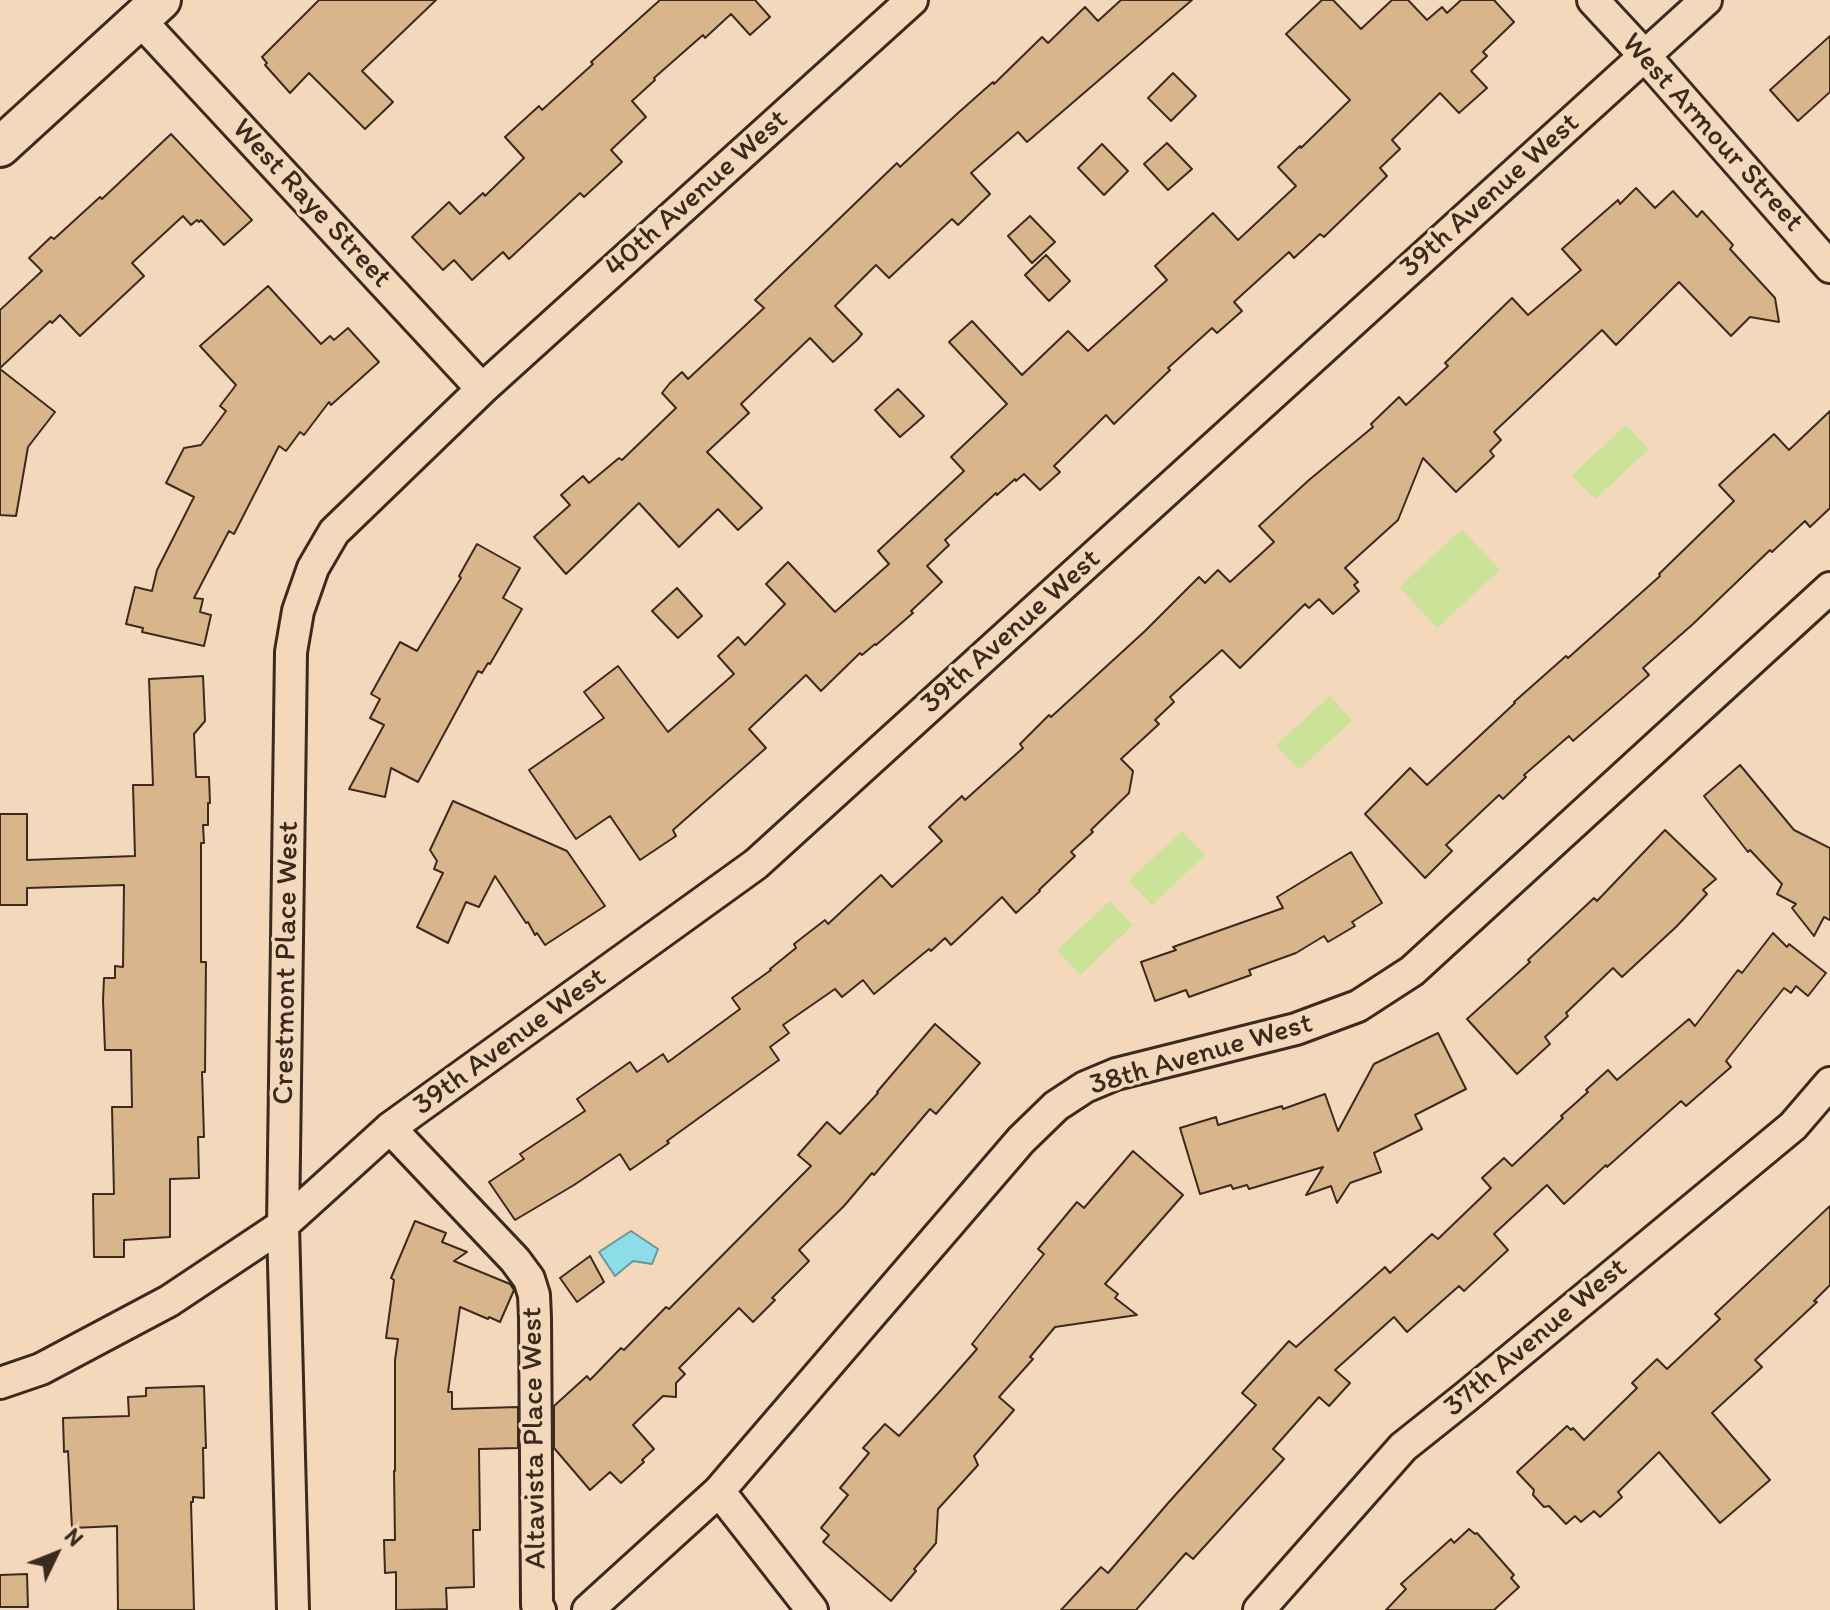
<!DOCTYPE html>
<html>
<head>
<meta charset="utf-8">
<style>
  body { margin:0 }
  #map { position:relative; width:1830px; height:1610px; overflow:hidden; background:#f4d8bb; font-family:Itim,sans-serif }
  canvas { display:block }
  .north { position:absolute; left:16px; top:1514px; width:80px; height:80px; -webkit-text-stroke:6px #f4d8bb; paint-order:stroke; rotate:47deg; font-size:22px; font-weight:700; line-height:32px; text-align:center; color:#3b2a1e }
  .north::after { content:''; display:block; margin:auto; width:28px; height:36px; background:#3b2a1e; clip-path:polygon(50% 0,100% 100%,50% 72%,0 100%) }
</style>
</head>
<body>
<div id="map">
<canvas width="1830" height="1610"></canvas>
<div class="north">N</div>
</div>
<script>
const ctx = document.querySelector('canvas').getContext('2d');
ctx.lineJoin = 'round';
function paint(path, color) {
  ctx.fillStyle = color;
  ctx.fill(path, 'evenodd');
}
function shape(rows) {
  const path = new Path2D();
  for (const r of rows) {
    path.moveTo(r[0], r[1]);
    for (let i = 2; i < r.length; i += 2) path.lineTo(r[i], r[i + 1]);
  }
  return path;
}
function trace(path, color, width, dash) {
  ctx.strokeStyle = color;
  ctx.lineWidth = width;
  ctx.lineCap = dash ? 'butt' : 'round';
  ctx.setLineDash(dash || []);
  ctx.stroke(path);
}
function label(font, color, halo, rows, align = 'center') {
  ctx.font = font + ' Itim,sans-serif';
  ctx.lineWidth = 7;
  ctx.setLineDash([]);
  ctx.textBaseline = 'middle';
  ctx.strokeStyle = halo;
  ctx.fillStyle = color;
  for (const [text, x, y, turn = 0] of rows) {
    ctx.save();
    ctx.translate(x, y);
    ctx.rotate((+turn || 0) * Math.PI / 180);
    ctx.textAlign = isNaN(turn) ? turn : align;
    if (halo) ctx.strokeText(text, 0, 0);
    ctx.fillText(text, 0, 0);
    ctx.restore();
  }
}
const green = shape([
  [1626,425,1649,449,1595,499,1572,475],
  [1462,529,1500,570,1437,628,1399,587],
  [1330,696,1352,720,1299,770,1276,745],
  [1182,831,1205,855,1152,905,1128,881],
  [1110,901,1133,925,1080,975,1057,950]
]);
const water = shape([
  [631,1231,658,1249,652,1264,633,1261,615,1276,599,1252,631,1231]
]);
const building = shape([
  [319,0,436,0,362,71,393,102,365,129,309,73,290,93,265,65,267,63,262,57,319,0],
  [660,0,755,0,770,17,750,35,731,14,705,38,703,35,654,78,655,80,632,101,646,117,611,150,622,162,584,197,580,193,509,259,503,252,472,280,454,260,443,270,412,237,449,202,460,214,483,193,485,196,524,158,505,137,539,106,542,110,593,64,591,62,660,0],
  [1121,0,1192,0,1027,142,1018,132,971,173,990,194,958,225,952,219,889,278,876,265,835,306,862,334,857,340,833,362,810,338,741,404,749,413,707,452,762,508,738,530,718,509,679,547,639,503,566,574,534,537,570,505,561,495,583,476,589,483,619,458,622,460,676,408,662,393,670,383,682,372,688,379,764,308,755,300,897,163,900,167,958,113,993,82,994,84,1042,37,1048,43,1085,7,1098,21,1121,0],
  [1322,0,1333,0,1361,29,1392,0,1408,0,1427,20,1442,7,1447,13,1461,0,1494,0,1514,22,1483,52,1487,56,1471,71,1487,88,1459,113,1440,93,1392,140,1400,149,1380,168,1387,176,1324,237,1320,234,1294,258,1289,252,1234,302,1242,311,1217,333,1212,328,1168,368,1170,370,1114,424,1106,415,1054,466,1060,472,1040,490,1024,474,1016,481,1015,479,997,495,996,493,945,540,949,545,927,566,942,582,911,611,913,613,876,645,875,644,862,655,860,653,821,691,806,675,749,729,766,748,673,830,676,836,640,860,610,816,576,839,529,770,604,718,584,692,618,666,668,732,734,674,718,656,738,637,745,645,785,604,766,584,788,562,835,612,889,564,878,551,964,471,951,457,1007,404,949,342,972,321,1022,375,1068,331,1088,351,1167,280,1155,266,1213,213,1238,240,1296,186,1278,167,1300,146,1301,148,1350,100,1286,34,1322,0],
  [1830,36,1830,92,1798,121,1770,90,1830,36],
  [1173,73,1196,96,1171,121,1148,98,1173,73],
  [171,134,252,220,224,245,201,220,199,222,197,220,191,225,183,216,132,263,144,276,80,336,60,315,52,323,50,321,0,368,0,310,42,271,29,258,51,237,54,239,100,197,102,199,171,134],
  [1167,143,1192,169,1168,190,1144,164,1167,143],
  [1102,144,1128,171,1104,195,1078,168,1102,144],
  [1636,188,1655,208,1673,191,1697,217,1702,211,1733,245,1730,249,1775,298,1779,322,1750,317,1731,336,1679,282,1616,345,1602,330,1494,432,1501,440,1490,451,1494,456,1456,492,1423,458,1398,520,1345,568,1358,582,1354,585,1359,591,1333,614,1319,599,1309,608,1305,604,1240,668,1222,650,1170,697,1174,702,1155,720,1159,724,1121,759,1133,771,1129,793,1091,830,1093,832,1071,852,1075,856,1039,890,1040,891,1016,913,1002,897,951,945,945,938,931,951,929,949,874,994,863,980,842,997,835,989,783,1025,789,1033,770,1047,779,1060,667,1141,669,1143,630,1170,620,1154,574,1185,515,1220,489,1182,524,1159,520,1154,585,1111,577,1099,630,1062,637,1072,663,1054,668,1062,740,1009,732,998,771,970,770,969,796,948,794,944,825,920,828,924,881,875,892,887,942,841,929,827,962,796,965,800,1023,748,1020,744,1049,715,1051,717,1145,631,1199,577,1205,583,1218,570,1230,582,1274,542,1259,526,1309,480,1373,427,1371,424,1399,397,1406,405,1448,366,1445,363,1512,298,1528,315,1581,270,1562,249,1618,200,1620,204,1636,188],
  [1030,216,1055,242,1032,263,1008,236,1030,216],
  [1046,255,1070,281,1049,301,1025,275,1046,255],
  [268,286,321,344,330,336,334,340,348,328,379,362,331,405,329,402,304,435,300,432,286,451,279,446,234,534,229,531,194,598,203,599,200,612,211,615,204,646,142,632,143,628,126,624,135,587,152,591,157,570,194,497,166,483,184,448,201,445,226,411,220,406,236,385,200,346,268,286],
  [0,369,55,412,28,447,16,516,0,515,0,369],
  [898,389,924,416,900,437,875,410,898,389],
  [1830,411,1830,508,1810,527,1805,521,1772,552,1770,550,1693,624,1643,668,1649,675,1573,741,1569,736,1524,775,1526,777,1503,799,1499,795,1446,845,1452,851,1425,878,1365,814,1410,768,1427,785,1515,703,1514,702,1566,656,1568,658,1660,576,1659,574,1734,501,1719,485,1774,434,1789,450,1830,411],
  [477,544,520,568,503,598,522,609,490,664,488,663,482,673,478,671,418,782,391,768,385,797,349,789,384,725,370,718,380,699,371,694,400,642,417,651,461,578,459,576,477,544],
  [677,588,702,616,678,638,652,611,677,588],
  [203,676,205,721,194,734,196,777,209,777,210,803,208,803,208,825,203,825,204,843,201,843,201,962,206,962,205,1072,202,1072,204,1137,198,1137,199,1178,170,1179,170,1237,124,1240,124,1257,94,1257,93,1194,114,1194,112,1107,132,1107,131,1050,105,1050,103,1000,104,978,115,978,115,966,123,967,124,885,27,888,27,905,0,905,0,814,27,814,27,860,135,856,133,785,153,785,149,679,203,676],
  [1740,765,1794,830,1830,848,1830,920,1824,917,1814,936,1792,908,1796,904,1777,894,1782,884,1750,850,1748,852,1704,796,1740,765],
  [453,801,567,851,605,906,545,945,537,933,535,935,528,922,526,923,495,876,479,907,466,902,448,943,417,927,443,873,434,869,437,861,430,850,453,801],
  [1665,830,1716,879,1703,890,1707,894,1676,927,1622,977,1613,968,1566,1013,1568,1016,1545,1037,1550,1044,1517,1074,1467,1019,1530,962,1528,960,1594,898,1597,901,1665,830],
  [1351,852,1382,903,1352,922,1355,926,1328,942,1324,936,1296,953,1249,970,1251,975,1189,997,1186,990,1155,1001,1141,962,1176,950,1173,947,1283,908,1277,897,1351,852],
  [1773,933,1787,947,1789,944,1826,973,1808,996,1796,986,1791,993,1784,988,1726,1061,1731,1067,1686,1106,1681,1101,1607,1167,1606,1165,1564,1204,1547,1185,1494,1234,1508,1250,1464,1291,1459,1286,1407,1332,1394,1317,1335,1370,1350,1383,1329,1406,1319,1397,1273,1449,1284,1459,1193,1559,1186,1553,1136,1610,1061,1610,1101,1567,1108,1573,1169,1502,1256,1405,1242,1393,1289,1341,1296,1347,1385,1267,1390,1273,1432,1234,1438,1239,1491,1188,1482,1178,1504,1158,1512,1166,1563,1118,1561,1116,1588,1092,1586,1090,1608,1070,1617,1080,1689,1019,1695,1026,1738,970,1742,973,1773,933],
  [935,1024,980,1063,936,1114,930,1109,874,1175,872,1173,844,1206,799,1250,809,1261,772,1298,775,1300,753,1322,739,1308,679,1368,685,1374,676,1383,676,1397,663,1396,633,1425,654,1449,642,1460,644,1462,621,1483,610,1472,590,1490,554,1448,554,1406,587,1376,590,1380,621,1348,624,1350,666,1307,669,1309,811,1166,798,1155,827,1122,840,1134,878,1093,877,1092,935,1024],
  [1438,1033,1466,1089,1415,1115,1422,1129,1374,1153,1381,1172,1350,1183,1337,1203,1331,1186,1306,1195,1323,1167,1249,1189,1247,1185,1233,1189,1231,1185,1200,1194,1180,1128,1216,1117,1218,1125,1282,1106,1283,1109,1325,1094,1338,1131,1374,1064,1438,1033],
  [1133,1151,1183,1195,1105,1284,1118,1294,1115,1298,1137,1315,1055,1327,1030,1357,1033,1359,999,1397,1014,1410,974,1456,978,1465,938,1509,936,1543,914,1569,916,1571,891,1601,823,1542,829,1535,821,1528,848,1495,840,1488,869,1453,863,1448,885,1424,899,1436,941,1390,977,1349,972,1344,1044,1254,1038,1249,1077,1202,1084,1208,1133,1151],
  [1830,1206,1830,1285,1814,1301,1817,1302,1755,1360,1762,1367,1712,1413,1770,1480,1720,1523,1659,1452,1618,1492,1622,1497,1600,1517,1594,1511,1581,1522,1575,1516,1566,1524,1549,1506,1544,1507,1533,1495,1534,1490,1517,1472,1567,1426,1571,1430,1573,1428,1584,1440,1637,1388,1632,1383,1657,1359,1667,1369,1720,1319,1715,1314,1830,1206],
  [415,1221,446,1233,442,1242,467,1252,454,1261,510,1284,514,1290,500,1322,489,1317,488,1319,460,1307,448,1392,452,1392,452,1409,518,1407,518,1448,479,1449,480,1530,473,1530,474,1587,446,1588,447,1609,396,1610,396,1572,385,1573,384,1540,395,1540,394,1471,395,1471,395,1360,398,1339,386,1338,394,1280,391,1278,415,1221],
  [590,1256,604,1282,577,1302,560,1278,590,1256],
  [204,1386,206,1448,203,1448,204,1498,193,1497,193,1502,191,1502,194,1610,118,1610,117,1526,72,1528,68,1451,64,1452,63,1418,129,1416,128,1397,146,1396,146,1388,204,1386],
  [1469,1529,1475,1534,1477,1533,1514,1575,1511,1578,1519,1587,1494,1610,1386,1610,1406,1589,1401,1584,1451,1539,1454,1543,1469,1529],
  [27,1574,28,1607,0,1607,0,1575,27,1574]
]);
const minor = shape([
  [1593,0,1644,55,1830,267],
  [140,20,482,389],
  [390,1128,515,1260,529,1279,534,1295,535,1318,537,1605,540,1610],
  [0,1383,41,1369,169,1301,283,1225,390,1128,756,864,1706,0],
  [719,1491,812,1610],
  [293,1610,283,1225,291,652,298,611,313,568,334,532,482,389,912,0],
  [588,1610,719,1491,1021,1140,1056,1106,1085,1087,1116,1074,1296,1029,1358,1006,1412,971,1830,588],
  [1259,1610,1403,1447,1467,1396,1793,1126,1830,1083]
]);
const tertiary = shape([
  [0,147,161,0]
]);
const streetNames = [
  ["West Armour Street",1712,133,48],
  ["40th Avenue West",697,194,-42],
  ["39th Avenue West",1490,196,-42],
  ["West Raye Street",311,204,47],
  ["39th Avenue West",1011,632,-42],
  ["Crestmont Place West",287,963,-89],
  ["39th Avenue West",510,1042,-36],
  ["38th Avenue West",1201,1055,-16],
  ["37th Avenue West",1536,1338,-40],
  ["Altavista Place West",535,1438,-91]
];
paint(green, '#cae399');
paint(water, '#8ddde8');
trace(water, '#6c9597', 2);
paint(building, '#d9b58c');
trace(building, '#3b2a1e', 2);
trace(minor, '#3b2a1e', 36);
trace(tertiary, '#3b2a1e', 44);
trace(minor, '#f4d8bb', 30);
trace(tertiary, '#f4d8bb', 38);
label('30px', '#3b2a1e', '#f4d8bb', streetNames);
</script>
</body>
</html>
